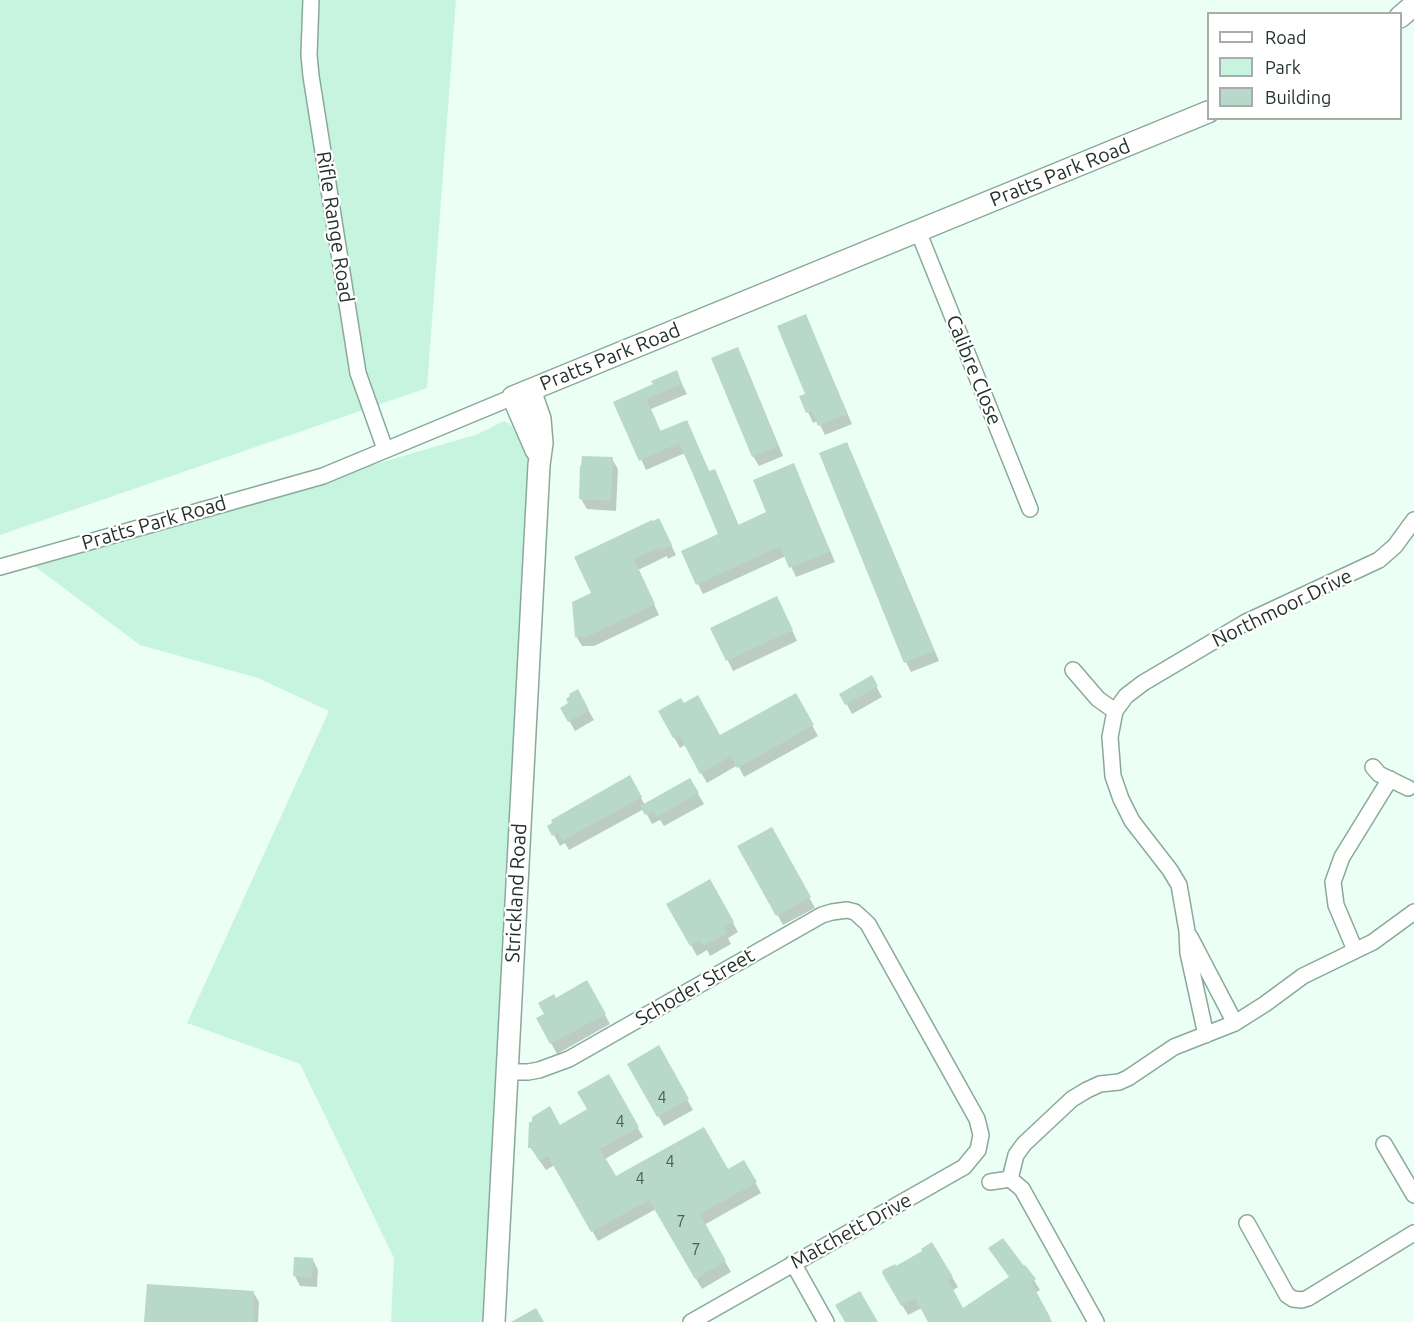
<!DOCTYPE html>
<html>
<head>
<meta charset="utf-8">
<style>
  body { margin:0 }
  #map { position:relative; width:1414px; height:1322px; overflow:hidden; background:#ebfff5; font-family:Ubuntu,sans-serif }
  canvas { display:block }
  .legend { position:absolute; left:1207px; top:12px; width:195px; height:108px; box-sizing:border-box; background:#fff; border:2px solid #a8adab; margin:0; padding:8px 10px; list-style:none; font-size:18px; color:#25322c }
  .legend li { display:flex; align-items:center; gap:12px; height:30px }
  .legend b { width:30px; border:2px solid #a8adab }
</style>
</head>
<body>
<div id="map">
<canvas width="1414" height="1322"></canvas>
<ul class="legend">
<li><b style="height:8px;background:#fff"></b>Road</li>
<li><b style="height:16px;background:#c6f4df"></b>Park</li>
<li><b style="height:16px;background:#b8d8c9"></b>Building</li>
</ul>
</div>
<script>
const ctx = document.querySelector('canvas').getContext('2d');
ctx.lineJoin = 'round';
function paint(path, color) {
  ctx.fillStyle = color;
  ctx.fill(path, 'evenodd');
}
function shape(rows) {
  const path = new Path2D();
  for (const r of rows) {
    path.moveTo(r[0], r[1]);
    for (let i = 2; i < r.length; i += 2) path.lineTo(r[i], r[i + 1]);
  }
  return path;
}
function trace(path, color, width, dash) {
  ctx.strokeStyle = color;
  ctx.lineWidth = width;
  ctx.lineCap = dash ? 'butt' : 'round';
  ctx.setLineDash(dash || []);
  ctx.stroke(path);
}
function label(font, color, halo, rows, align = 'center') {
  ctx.font = font + ' Ubuntu,sans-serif';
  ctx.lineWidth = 4.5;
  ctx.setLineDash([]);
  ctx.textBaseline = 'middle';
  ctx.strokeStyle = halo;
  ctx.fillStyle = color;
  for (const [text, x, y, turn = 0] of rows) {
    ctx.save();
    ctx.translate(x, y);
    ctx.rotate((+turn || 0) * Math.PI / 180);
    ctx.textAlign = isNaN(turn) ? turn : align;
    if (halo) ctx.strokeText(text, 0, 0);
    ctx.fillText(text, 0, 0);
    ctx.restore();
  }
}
const green = shape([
  [0,0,456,0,427,388,0,535],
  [504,421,519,430,530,455,482,1322,391,1322,394,1258,300,1064,187,1023,329,711,258,678,140,645,33,565,478,434]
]);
const shadow = shape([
  [806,316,852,424,825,435,818,421,813,423,801,397,807,395],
  [743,359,783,456,759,466,753,456],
  [676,372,687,394,651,409,661,432,687,422,710,473,715,471,720,481,739,526,768,512,794,465,835,562,796,577,786,556,703,594,698,584,720,535,685,453,646,470,615,402,655,385],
  [852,454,939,661,911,672,906,662],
  [612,459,618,469,616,511,587,509,581,499],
  [664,530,676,555,668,559,667,556,638,570,659,615,594,646,582,646,576,636,593,593],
  [782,608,797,641,733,671,712,628],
  [871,677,882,697,852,714,841,694],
  [577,691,594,720,575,731,562,708,570,704],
  [795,695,818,736,744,777,738,765,707,783,685,745,680,748,660,712,720,737],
  [629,777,645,805,690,780,704,804,664,826,660,820,652,824,644,809,569,850,565,843,560,846,549,826],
  [771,829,815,908,783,925,740,847],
  [710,881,738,932,728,938,731,944,710,956,707,950,697,956,668,904],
  [587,982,610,1024,557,1054,538,1019,546,1015,555,1000],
  [658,1047,693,1110,664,1126,629,1064],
  [608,1076,643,1137,605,1159,615,1178,728,1171,744,1162,761,1193,704,1225,731,1272,702,1289,656,1209,598,1241,555,1165,546,1170,530,1147,560,1126,589,1110],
  [932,1244,958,1287,952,1291,963,1310,1034,1280,1040,1290,1035,1293,1052,1322,930,1322,922,1308,908,1315,902,1305,924,1252],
  [313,1260,318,1270,317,1287,300,1286,295,1276],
  [253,1292,259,1302,258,1322,146,1322]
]);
const building = shape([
  [806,314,847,414,818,426,812,411,806,413,799,396,805,394,777,326],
  [738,347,778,446,752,457,711,358],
  [677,370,682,384,646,399,660,431,687,420,709,471,715,469,738,525,766,512,753,480,794,463,830,552,789,568,780,546,696,585,681,551,718,534,692,472,679,443,639,461,613,402,653,384,651,381],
  [847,442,934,651,904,663,819,453],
  [582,456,613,457,611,501,579,499,580,466,581,466],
  [659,518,672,545,661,550,660,547,634,559,655,604,588,636,575,637,572,602,591,593,574,557,652,520,653,521],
  [777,596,793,630,726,661,710,628],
  [872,675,878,686,845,705,839,694],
  [578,689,589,710,568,722,560,708,568,703,566,699,570,696,569,694],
  [796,693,814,725,737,768,731,756,700,774,679,735,673,738,658,711,681,698,684,703,698,695,720,735],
  [630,775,642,797,562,841,558,833,552,836,547,826,552,823,551,820],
  [690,778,699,793,657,817,653,811,645,815,640,806],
  [772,827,811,897,776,916,737,846],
  [710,879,734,922,724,927,727,933,703,946,700,941,690,946,666,904],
  [587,980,606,1014,550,1044,536,1018,544,1014,538,1003,554,994,556,998],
  [659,1045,689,1099,657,1117,627,1064],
  [609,1074,639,1127,600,1149,616,1176,704,1127,728,1169,744,1160,757,1182,700,1214,726,1261,695,1279,649,1200,591,1232,548,1156,539,1161,532,1148,528,1148,529,1122,532,1122,532,1117,550,1106,560,1125,587,1109,577,1092],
  [1003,1238,1024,1266,1025,1265,1036,1279,1031,1282,1050,1317,1049,1318,1051,1322,928,1322,915,1298,901,1306,882,1273,883,1270,895,1264,896,1266,922,1251,921,1249,932,1242,953,1277,948,1280,963,1308,1009,1277,988,1248],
  [294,1257,313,1258,312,1277,293,1276],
  [147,1284,254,1291,253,1322,144,1322],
  [860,1291,878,1322,845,1322,835,1305],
  [536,1308,544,1322,511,1322]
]);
const street = shape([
  [311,0,309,55,311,76,358,373,385,449],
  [918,231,1030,509],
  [0,567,323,476,513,397],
  [1073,670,1098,699,1115,711],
  [1373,767,1379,774,1408,788],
  [1190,937,1235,1023],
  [1355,950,1336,905,1333,882,1342,857,1390,779],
  [1206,1035,1188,953,1187,931,1179,885,1170,870,1132,821,1121,799,1113,776,1110,737,1115,711,1126,696,1143,683,1246,622,1379,560,1395,546,1414,520],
  [508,1072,528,1072,539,1070,569,1059,822,915,832,912,847,910,855,912,868,924,977,1119,981,1135,978,1150,964,1167,691,1322],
  [1384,1144,1414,1195],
  [1010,1179,1016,1155,1024,1144,1072,1099,1087,1090,1100,1084,1119,1082,1128,1078,1174,1047,1235,1023,1265,1004,1303,976,1373,942,1414,912],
  [990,1182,1010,1179,1022,1189,1096,1322],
  [1247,1223,1287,1295,1293,1299,1302,1300,1308,1298,1414,1233],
  [793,1263,826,1322]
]);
const secondary = shape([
  [1400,17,1414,5],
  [536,450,513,397,1208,112],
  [494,1322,539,465,542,443,540,419,530,390]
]);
const numberNames = [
  ["4",662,1098],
  ["4",620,1122],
  ["4",670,1162],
  ["4",640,1179],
  ["7",681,1222],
  ["7",696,1250]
];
const streetNames = [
  ["Pratts Park Road",1060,173,-22],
  ["Rifle Range Road",335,227,81],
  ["Pratts Park Road",610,357,-22],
  ["Calibre Close",974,370,68],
  ["Pratts Park Road",154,523,-16],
  ["Northmoor Drive",1282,608,-26],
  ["Strickland Road",516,893,-87],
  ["Schoder Street",695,987,-30],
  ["Matchett Drive",851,1231,-29]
];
paint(green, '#c6f4df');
paint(shadow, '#0003');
paint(building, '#b8d8c9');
trace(street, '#8aa99b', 18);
trace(secondary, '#8aa99b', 24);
trace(street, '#fff', 15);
trace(secondary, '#fff', 21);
label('16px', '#4a5c53', null, numberNames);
label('20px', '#25322c', '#fff', streetNames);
</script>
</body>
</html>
